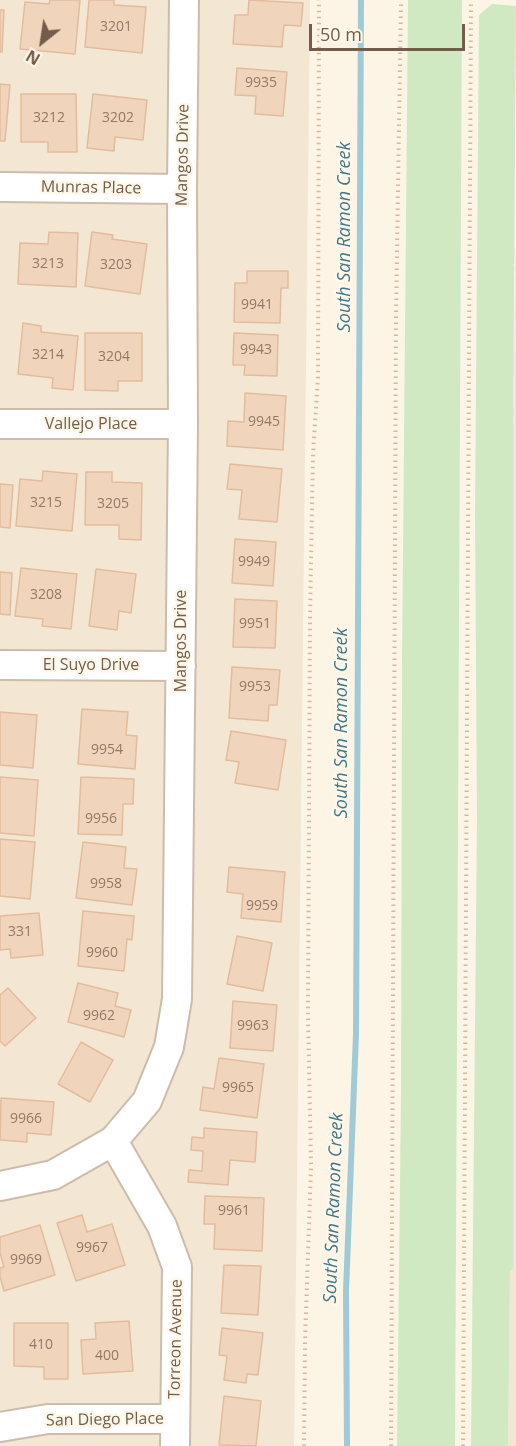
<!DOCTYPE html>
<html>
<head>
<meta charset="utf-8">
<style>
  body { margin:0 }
  #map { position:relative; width:516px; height:1446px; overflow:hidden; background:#fcf4e4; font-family:"Open Sans",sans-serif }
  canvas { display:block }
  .north { position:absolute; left:12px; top:12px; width:60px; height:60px; -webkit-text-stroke:4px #fff8ea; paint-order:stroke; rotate:210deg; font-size:16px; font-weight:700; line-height:24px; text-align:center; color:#735c4a }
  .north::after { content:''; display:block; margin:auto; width:21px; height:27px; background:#735c4a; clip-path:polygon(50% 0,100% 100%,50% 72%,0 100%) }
  .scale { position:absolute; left:309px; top:24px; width:156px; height:27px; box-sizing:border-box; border:3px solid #735c4a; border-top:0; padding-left:8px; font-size:18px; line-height:21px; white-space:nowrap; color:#735c4a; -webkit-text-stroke:4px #fff8ea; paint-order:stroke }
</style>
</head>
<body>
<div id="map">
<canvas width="516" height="1446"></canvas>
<div class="north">N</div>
<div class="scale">50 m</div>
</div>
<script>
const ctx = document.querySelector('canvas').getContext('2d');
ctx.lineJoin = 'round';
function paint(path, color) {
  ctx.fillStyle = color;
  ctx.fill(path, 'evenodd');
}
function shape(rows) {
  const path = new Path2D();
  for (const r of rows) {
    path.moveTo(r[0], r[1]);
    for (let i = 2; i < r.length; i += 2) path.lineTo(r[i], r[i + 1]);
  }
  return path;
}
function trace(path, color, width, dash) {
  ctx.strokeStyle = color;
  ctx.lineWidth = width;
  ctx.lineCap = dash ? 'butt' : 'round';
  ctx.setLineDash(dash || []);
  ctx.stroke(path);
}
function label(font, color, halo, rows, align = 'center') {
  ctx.font = font + ' "Open Sans",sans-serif';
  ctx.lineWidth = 5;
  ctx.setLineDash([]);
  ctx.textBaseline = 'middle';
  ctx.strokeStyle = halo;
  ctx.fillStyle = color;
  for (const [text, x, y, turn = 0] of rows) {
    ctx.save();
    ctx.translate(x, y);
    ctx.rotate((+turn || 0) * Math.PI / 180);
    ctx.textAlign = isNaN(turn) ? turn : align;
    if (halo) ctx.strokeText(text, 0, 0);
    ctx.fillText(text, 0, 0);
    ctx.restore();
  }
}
const residential = shape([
  [0,0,310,0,294,1446,0,1446],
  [513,1268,516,1268,516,1446,508,1446,510,1272]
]);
const education = shape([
  [516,206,516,1268,513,1268,512,1021,513,435]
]);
const green = shape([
  [408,0,462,0,455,1446,397,1446,401,1097,402,664],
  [492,4,516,6,513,435,513,1268,510,1272,508,1446,471,1446,477,819,475,512,479,15]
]);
const stream = shape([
  [347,1446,346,1291,356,1034,361,0]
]);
const building = shape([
  [50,0,80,0,75,54,20,49,25,2,49,4,50,0],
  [89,0,114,0,114,5,146,7,142,53,85,47,89,0],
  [249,0,303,3,301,26,284,25,282,47,233,44,235,15,248,15,249,0],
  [0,10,4,10,2,52,0,52,0,10],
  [237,68,287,72,283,116,255,114,256,96,235,95,237,68],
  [0,84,10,85,5,141,0,141,0,84],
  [21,94,76,94,77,152,48,152,48,142,21,142,21,94],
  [93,94,147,100,143,140,115,137,114,151,87,148,93,94],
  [49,232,78,233,76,287,18,284,20,243,48,244,49,232],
  [92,232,113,235,112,239,147,244,140,294,85,286,92,232],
  [247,271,288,271,288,288,281,288,280,323,234,322,235,283,247,283,247,271],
  [23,323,41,326,41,332,78,336,73,390,52,388,53,378,18,374,23,323],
  [85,333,142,333,142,381,118,381,118,391,85,390,85,333],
  [234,333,278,335,277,376,244,375,245,365,233,365,234,333],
  [245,393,286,396,283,450,227,446,228,421,244,422,245,393],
  [230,464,282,469,277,522,239,519,242,490,227,489,230,464],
  [43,471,77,474,72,531,16,526,20,479,42,481,43,471],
  [86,472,112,472,112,482,142,483,141,540,119,539,119,525,85,525,86,472],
  [0,484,13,485,10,528,0,527,0,484],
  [235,539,276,542,273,586,232,583,235,539],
  [21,568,77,574,71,629,42,626,43,619,15,616,21,568],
  [96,569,136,574,131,613,119,611,117,630,89,626,96,569],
  [0,572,12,573,10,615,0,614,0,572],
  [235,599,277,601,275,648,233,647,235,599],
  [232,667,280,670,277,705,269,705,268,721,229,718,232,667],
  [82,709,128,712,126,735,137,736,135,769,78,764,82,709],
  [0,712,37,715,33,768,0,765,0,712],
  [231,731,286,740,278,790,235,783,239,762,226,760,231,731],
  [0,777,38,780,34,836,0,833,0,777],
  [81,777,134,779,133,804,123,804,122,835,78,834,81,777],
  [0,839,35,842,30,899,0,896,0,839],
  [83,842,126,847,124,868,137,869,132,905,76,898,83,842],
  [229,867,285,872,281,922,241,918,243,894,227,892,229,867],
  [83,911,134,916,132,940,127,939,124,971,78,966,83,911],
  [39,913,43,955,11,958,10,949,0,950,0,916,39,913],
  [237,936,272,943,263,991,227,984,237,936],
  [78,983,118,993,115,1006,131,1010,124,1037,68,1022,78,983],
  [8,988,36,1018,5,1046,0,1041,0,995,8,988],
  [233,1001,277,1005,273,1051,230,1048,233,1001],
  [81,1042,113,1060,90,1102,58,1084,81,1042],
  [219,1058,264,1064,257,1118,200,1110,203,1087,214,1089,219,1058],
  [1,1098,54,1102,51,1135,27,1133,27,1142,0,1140,1,1098],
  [204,1128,257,1132,255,1162,230,1160,228,1185,188,1182,189,1170,202,1171,203,1151,191,1150,192,1137,204,1138,204,1128],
  [205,1196,264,1198,262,1251,214,1249,215,1224,204,1224,205,1196],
  [82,1215,87,1232,112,1224,125,1265,76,1281,57,1223,82,1215],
  [40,1225,55,1275,4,1291,0,1276,0,1268,4,1267,0,1253,0,1237,40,1225],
  [224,1265,261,1266,258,1315,221,1313,224,1265],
  [129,1321,133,1371,83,1374,81,1340,96,1339,95,1323,129,1321],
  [14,1323,68,1323,68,1379,44,1379,44,1367,14,1366,14,1323],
  [222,1328,263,1333,258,1375,247,1374,246,1383,224,1380,227,1356,219,1355,222,1328],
  [224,1396,261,1401,256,1446,219,1445,224,1396]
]);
const path = shape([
  [304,1446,305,1342,311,1167,308,1014,310,616,313,454,318,377,319,0],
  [391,1446,396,316,401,0],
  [463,1446,471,0]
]);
const minor = shape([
  [0,187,182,189],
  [0,424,183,424],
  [0,665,181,666],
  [113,1141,162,1226,177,1267,175,1446],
  [0,1186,53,1175,113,1141,147,1101,169,1047,177,999,183,424,182,189,184,0],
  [0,1427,48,1419,175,1419]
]);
const numberNames = [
  ["3201",116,27],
  ["9935",261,83],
  ["3212",49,118],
  ["3202",118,118],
  ["3213",48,264],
  ["3203",116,265],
  ["9941",257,305],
  ["9943",256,350],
  ["3214",48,355],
  ["3204",114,357],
  ["9945",264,422],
  ["3215",46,503],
  ["3205",113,504],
  ["9949",254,562],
  ["3208",46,595],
  ["9951",255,624],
  ["9953",255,687],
  ["9954",107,750],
  ["9956",101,819],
  ["9958",106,884],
  ["9959",262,906],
  ["331",20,932],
  ["9960",102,953],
  ["9962",99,1016],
  ["9963",253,1026],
  ["9965",238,1088],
  ["9966",26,1119],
  ["9961",234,1211],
  ["9967",92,1248],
  ["9969",26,1260],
  ["410",41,1345],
  ["400",107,1356]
];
const streetNames = [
  ["Mangos Drive",183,155,-89],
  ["Munras Place",91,188,1],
  ["Vallejo Place",91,424],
  ["Mangos Drive",181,641,-90],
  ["El Suyo Drive",91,665],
  ["Torreon Avenue",176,1339,-89],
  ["San Diego Place",105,1420,-1]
];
const waterNames = [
  ["South San Ramon Creek",345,237,-90],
  ["South San Ramon Creek",342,723,-90],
  ["South San Ramon Creek",334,1208,-88]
];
paint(residential, '#f3e6d2');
paint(education, '#f1e1f8');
paint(green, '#d0e9c3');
trace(stream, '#9fcad6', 6);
paint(building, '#f0d4bc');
trace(building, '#e3bc9d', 1.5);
trace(minor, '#cdbcab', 32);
trace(path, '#d5b89f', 4, [1.5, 4.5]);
trace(minor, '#fff', 28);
label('14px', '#927a66', null, numberNames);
label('16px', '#735c4a', '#fff8ea', streetNames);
label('italic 18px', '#447786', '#fff8ea', waterNames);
</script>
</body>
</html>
